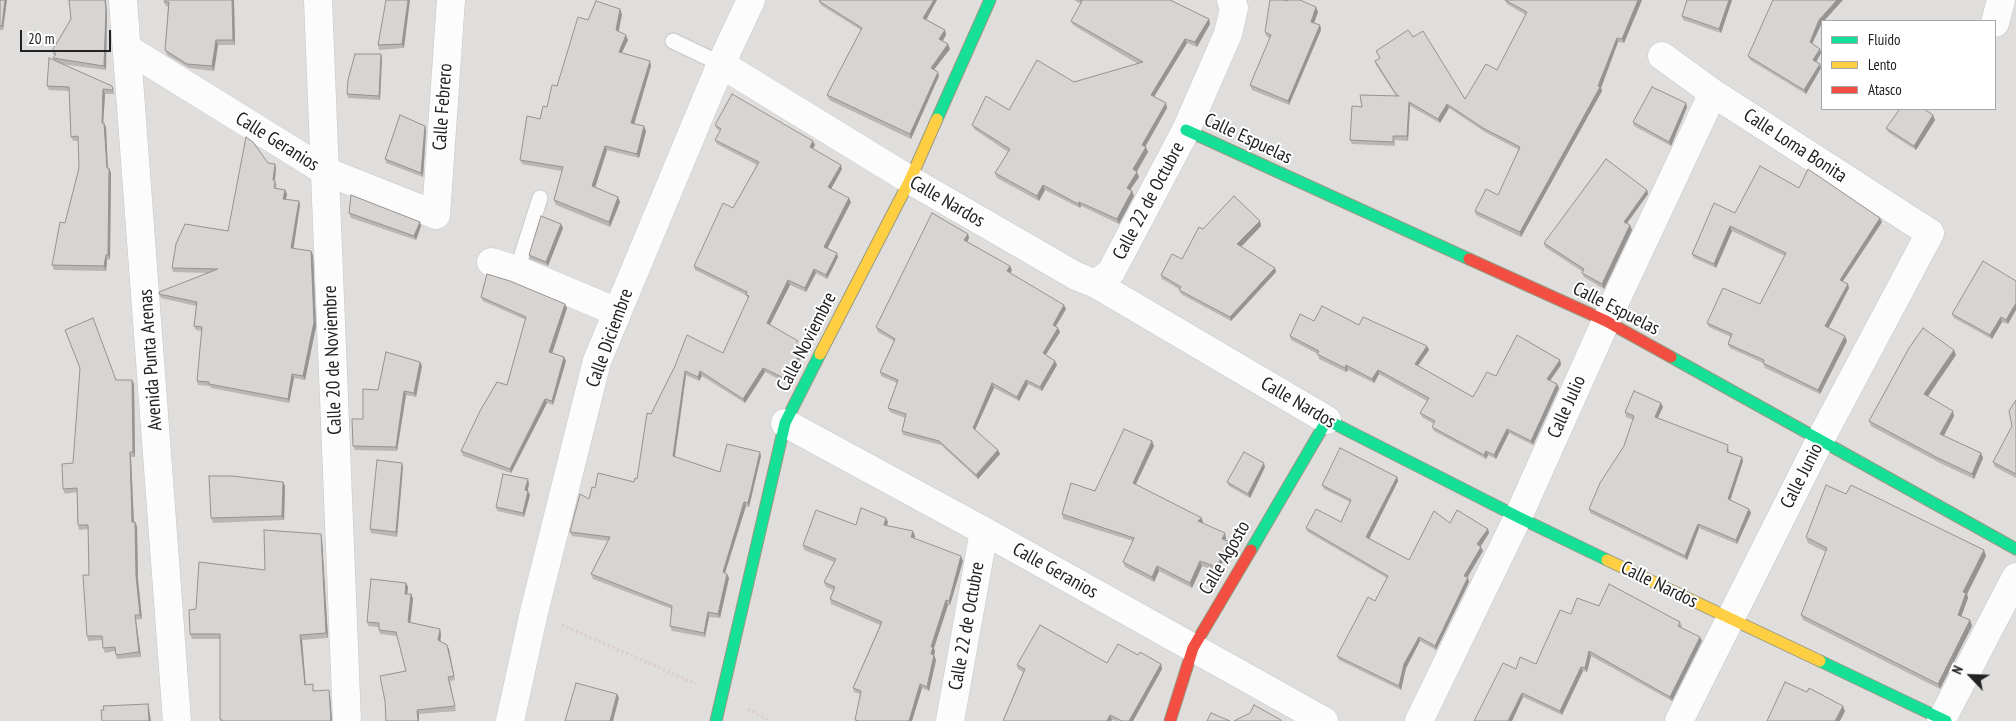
<!DOCTYPE html>
<html>
<head>
<meta charset="utf-8">
<style>
  body { margin:0 }
  #map { position:relative; width:2016px; height:721px; overflow:hidden; background:#f0eeeb; font-family:"PT Sans Narrow",sans-serif }
  canvas { display:block }
  .legend { position:absolute; left:1821px; top:20px; width:175px; height:90px; box-sizing:border-box; background:#fff; border:1px solid #a7a7a7; margin:0; padding:6px 9px; list-style:none; font-size:15px; color:#222 }
  .legend li { display:flex; align-items:center; gap:10px; height:25px }
  .legend b { width:25px; border:1px solid #a7a7a7 }
  .north { position:absolute; left:1946px; top:651px; width:50px; height:50px; -webkit-text-stroke:4px #fff; paint-order:stroke; rotate:294deg; font-size:14px; font-weight:700; line-height:20px; text-align:center; color:#222 }
  .north::after { content:''; display:block; margin:auto; width:18px; height:22px; background:#222; clip-path:polygon(50% 0,100% 100%,50% 72%,0 100%) }
  .scale { position:absolute; left:20px; top:30px; width:91px; height:22px; box-sizing:border-box; border:2px solid #222; border-top:0; padding-left:6px; font-size:15px; line-height:18px; white-space:nowrap; color:#222; -webkit-text-stroke:4px #fff; paint-order:stroke }
</style>
</head>
<body>
<div id="map">
<canvas width="2016" height="721"></canvas>
<ul class="legend">
<li><b style="height:6px;background:#16e098"></b>Fluido</li>
<li><b style="height:6px;background:#ffcf43"></b>Lento</li>
<li><b style="height:6px;background:#f24e42"></b>Atasco</li>
</ul>
<div class="north">N</div>
<div class="scale">20 m</div>
</div>
<script>
const ctx = document.querySelector('canvas').getContext('2d');
ctx.lineJoin = 'round';
function paint(path, color) {
  ctx.fillStyle = color;
  ctx.fill(path, 'evenodd');
}
function shape(rows) {
  const path = new Path2D();
  for (const r of rows) {
    path.moveTo(r[0], r[1]);
    for (let i = 2; i < r.length; i += 2) path.lineTo(r[i], r[i + 1]);
  }
  return path;
}
function trace(path, color, width, dash) {
  ctx.strokeStyle = color;
  ctx.lineWidth = width;
  ctx.lineCap = dash ? 'butt' : 'round';
  ctx.setLineDash(dash || []);
  ctx.stroke(path);
}
function label(font, color, halo, rows, align = 'center') {
  ctx.font = font + ' "PT Sans Narrow",sans-serif';
  ctx.lineWidth = 4;
  ctx.setLineDash([]);
  ctx.textBaseline = 'middle';
  ctx.strokeStyle = halo;
  ctx.fillStyle = color;
  for (const [text, x, y, turn = 0] of rows) {
    ctx.save();
    ctx.translate(x, y);
    ctx.rotate((+turn || 0) * Math.PI / 180);
    ctx.textAlign = isNaN(turn) ? turn : align;
    if (halo) ctx.strokeText(text, 0, 0);
    ctx.fillText(text, 0, 0);
    ctx.restore();
  }
}
const residential = shape([
  [0,0,2016,0,2016,721,0,721],
  [1822,21,1995,21,1995,109,1822,109]
]);
const path = shape([
  [562,625,696,684],
  [748,709,770,721]
]);
const lane = shape([
  [673,41,721,64],
  [517,270,540,198]
]);
const street = shape([
  [123,0,177,721],
  [318,0,347,721],
  [1995,23,2001,0],
  [128,49,325,171,436,215,451,0],
  [1662,56,1713,93,1930,233,1820,440,1679,721],
  [721,64,910,180,1076,276,1096,284,1327,420],
  [491,262,517,270,617,312],
  [1096,284,1111,272,1186,130,1228,34,1234,8,1231,0],
  [785,423,984,531,1324,721],
  [510,721,534,612,597,361,721,64,751,0],
  [950,721,984,531],
  [1419,721,1518,517,1606,321,1713,93],
  [1941,721,2016,577]
]);
const fast = shape([
  [937,119,990,0],
  [1186,130,1469,259],
  [1671,357,2016,549],
  [1251,550,1327,420,1518,517,1607,560],
  [1820,661,1946,721],
  [716,721,785,423,820,354]
]);
const slow = shape([
  [820,354,910,180,937,119],
  [1607,560,1820,661]
]);
const jam = shape([
  [1469,259,1606,321,1671,357],
  [1170,721,1193,648,1251,550]
]);
const wall = shape([
  [0,0,3,30,0,30],
  [234,0,235,45,218,45,214,71,189,68,167,55,165,50,168,7,166,6,164,2],
  [386,0,404,48,379,50,378,45],
  [937,0,926,19,945,30,946,35,943,41,948,44,950,49,934,70,939,76,911,139,829,100,827,95,861,30,821,5,819,1],
  [1074,0,1170,0,1209,19,1210,24,1197,47,1187,43,1154,97,1166,103,1167,108,1145,147,1148,152,1137,172,1139,177,1130,190,1132,191,1134,196,1119,224,1081,206,1080,208,1045,190,1039,201,997,178,995,173,1008,152,974,129,972,125,1074,82,1138,64,1073,25,1071,21,1081,4],
  [1505,0,1642,0,1624,43,1618,42,1601,88,1602,91,1521,237,1476,215,1475,211,1498,195,1519,150,1485,132,1449,108,1440,123,1410,106,1408,141,1395,140,1395,146,1352,144,1350,140,1362,107,1396,96,1376,65,1375,61,1380,58,1376,51,1465,99,1497,70,1526,15,1507,4],
  [1687,0,1732,0,1721,33,1683,20,1682,16],
  [1287,1,1316,7,1318,12,1314,23,1320,25,1321,30,1289,105,1252,90,1250,85,1270,38,1266,36,1265,32],
  [107,14,106,70,61,64,112,86,114,91,114,94,105,94,103,123,106,127,108,168,109,168,111,173,110,259,107,260,106,271,54,270,52,265,65,223,79,168,78,141,73,141,71,137,69,91,49,90,47,86,54,60,53,58,55,56,54,55,52,51],
  [622,14,618,31,628,40,622,53,651,66,634,124,646,131,639,158,607,150,595,187,618,197,620,202,610,227,556,205,554,200,562,171,522,164,520,160,540,119,547,107,588,20],
  [1821,24,1812,44,1820,49,1821,53,1816,62,1821,68,1806,94,1750,60,1748,56],
  [382,58,380,100,348,98,347,94],
  [1687,107,1671,146,1634,126,1633,122],
  [1933,115,1935,120,1916,150,1888,132,1886,128],
  [715,125,815,145,813,149,842,169,831,188,851,202,827,248,838,257,827,279,816,273,806,292,790,285,770,325,799,345,799,346,804,352,788,384,765,372,745,403,702,376,699,381,686,375,675,457,720,472,761,456,749,507,746,506,725,573,729,578,720,618,709,617,705,637,672,631,670,626,672,609,593,579,591,574,608,541,572,536,570,532,595,488,634,482,637,479,651,414,675,366,723,353,748,299,746,295,695,270,694,266,733,208,757,165,717,144,715,140,720,131,717,129],
  [425,126,426,130,423,177,386,163,385,159],
  [268,163,275,164,276,169,275,181,277,185,276,188,285,190,287,194,286,199,300,205,293,248,313,255,316,327,305,380,294,378,289,403,211,388,210,386,198,385,197,381,202,331,196,330,194,326,196,306,161,298,159,294,208,273,173,272,172,268,228,231],
  [1799,188,1882,222,1843,281,1849,288,1828,328,1847,341,1820,394,1765,368,1763,363,1730,348,1728,344,1731,337,1709,327,1707,323,1760,304,1785,256,1732,231,1716,268,1694,258,1692,254,1735,213],
  [1647,190,1648,194,1627,223,1632,230,1604,289,1584,277,1582,273,1583,272,1545,247,1544,243],
  [349,213,420,222,421,226,416,240,351,218],
  [1260,221,1261,226,1241,247,1275,268,1276,272,1231,321,1181,294,1179,289,1162,279,1161,275,1182,259,1203,229],
  [563,228,548,266,530,259,529,255],
  [968,234,969,238,967,242,1012,270,1010,273,1066,309,1056,326,1060,332,1046,355,1055,361,1057,365,1042,391,1028,384,1019,401,994,388,975,430,1000,454,978,479,941,445,903,435,902,431,905,418,890,412,888,408,897,383,881,376,880,372,894,341,878,332,876,327],
  [2016,281,2008,324,2002,322,1992,339,1954,318,1952,314],
  [481,297,567,308,552,353,564,357,566,361,553,405,547,403,511,473,463,456,461,451,507,385,526,320,483,301],
  [1314,321,1359,325,1427,346,1429,350,1418,366,1473,397,1496,376,1560,360,1561,365,1550,381,1559,388,1533,445,1509,433,1496,459,1488,455,1486,459,1434,431,1432,427,1434,424,1422,417,1420,413,1427,401,1379,374,1374,383,1348,370,1346,372,1319,359,1318,354,1291,340,1290,336],
  [1956,355,1928,396,1954,416,1944,436,1981,453,1983,458,1974,479,1940,463,1871,426,1869,421],
  [422,366,416,397,406,395,397,451,355,450,353,446,378,390],
  [116,380,134,384,135,457,131,457,134,522,135,522,137,526,138,580,142,619,136,620,141,657,117,659,115,651,105,653,103,648,102,640,88,641,87,636,89,575,88,529,79,530,78,525,77,492,65,494,63,489,73,463],
  [2016,400,2016,478,1995,467,1993,462,2012,426],
  [1663,407,1658,418,1729,449,1729,452,1742,457,1743,461,1730,501,1751,513,1737,544,1699,528,1687,560,1590,513,1589,509,1624,446,1633,420,1626,417,1625,412],
  [1152,441,1154,446,1136,484,1203,523,1226,538,1225,540,1230,546,1218,572,1202,566,1192,588,1159,571,1154,582,1125,567,1123,562,1133,541,1063,519,1062,514,1095,491],
  [403,467,397,537,371,533,370,529],
  [1265,467,1250,498,1229,486,1227,482],
  [1397,477,1398,481,1369,538,1409,560,1450,523,1488,529,1489,533,1480,546,1483,551,1467,577,1469,582,1436,650,1420,641,1406,668,1401,690,1339,660,1337,656,1375,601,1387,578,1308,532,1306,528,1341,522,1350,502,1324,489,1322,485],
  [283,482,285,486,284,520,213,523,211,518],
  [529,484,527,491,530,495,524,517,497,511,496,507],
  [1846,494,1984,550,1986,556,1967,594,1968,598,1961,616,1970,620,1972,626,1940,689,1803,620,1801,615,1826,552,1808,543,1806,537],
  [888,522,887,526,915,536,914,538,963,561,950,605,948,605,934,648,935,652,934,655,936,660,929,691,922,688,912,721,856,721,860,694,854,692,853,688,880,625,831,604,830,599,833,590,826,587,824,582,834,562,804,550,803,545,856,525],
  [321,534,322,539,328,638,302,640,306,685,313,684,314,691,329,690,330,695,332,721,220,721,220,639,192,639,190,634,265,570],
  [406,583,408,587,407,594,411,594,413,599,410,622,441,634,440,641,447,645,455,680,450,681,456,711,419,714,419,721,397,636,380,634,379,630,379,627,368,626,367,622],
  [1599,606,1680,622,1682,626,1681,628,1702,641,1672,701,1591,656,1587,672,1583,671,1562,715,1523,697,1512,721,1474,721,1516,669,1536,664,1571,614],
  [1138,655,1161,664,1162,669,1133,721,1115,721,1112,720,1111,721,1003,721,1023,672,1018,669,1017,665,1107,663]
]);
const shadedWall = shape([
  [5,0,7,0,3,30,2,26],
  [105,0,106,0,107,14,106,70,104,66],
  [232,0,234,0,235,45,233,40],
  [408,0,410,0,404,48,402,44],
  [934,0,937,0,925,22,923,18],
  [1638,0,1642,0,1624,43,1622,39],
  [1729,0,1732,0,1721,33,1719,29],
  [1837,0,1843,0,1824,21,1822,21,1822,23,1811,46,1810,42,1819,20],
  [1316,7,1318,12,1313,26,1311,22],
  [620,9,622,14,618,35,616,30],
  [1209,19,1210,24,1197,47,1195,42],
  [1320,25,1321,30,1289,105,1288,101],
  [945,30,946,35,941,43,939,39],
  [626,35,628,40,620,56,619,52],
  [1617,38,1618,42,1601,88,1602,91,1521,237,1520,232,1598,86],
  [1185,39,1187,43,1152,100,1151,95],
  [216,40,218,45,214,71,212,66],
  [948,44,950,49,932,72,931,68],
  [1820,49,1821,53,1815,64,1813,60],
  [381,54,382,58,380,100,379,96],
  [650,61,651,66,633,128,631,123],
  [1820,64,1821,68,1806,94,1804,90],
  [938,72,939,76,911,139,910,134],
  [103,89,105,94,103,127,102,123],
  [1409,102,1410,106,1408,141,1407,136],
  [1166,103,1167,108,1144,149,1142,145],
  [1686,103,1687,107,1671,146,1669,142],
  [1447,104,1449,108,1440,123,1438,119],
  [1933,115,1935,120,1916,150,1914,146],
  [104,123,106,127,108,173,107,168],
  [425,126,426,130,423,177,421,173],
  [644,126,646,131,639,158,637,154],
  [813,141,815,145,811,151,810,147],
  [605,146,607,150,594,191,592,186],
  [1146,147,1148,152,1135,174,1133,169],
  [275,164,276,169,274,185,273,180],
  [841,165,842,169,830,191,828,187],
  [109,168,111,173,110,259,108,255],
  [1137,172,1139,177,1128,193,1127,188],
  [1043,185,1045,190,1039,201,1037,196],
  [285,190,287,194,285,203,283,199],
  [1647,190,1648,194,1625,226,1624,222],
  [1132,191,1134,196,1119,224,1117,219],
  [618,197,620,202,610,227,609,222],
  [849,198,851,202,826,251,824,247],
  [299,201,300,205,293,252,291,248],
  [1079,202,1081,206,1080,208,1078,204],
  [1880,218,1882,222,1841,284,1840,280],
  [1260,221,1261,226,1239,249,1237,244],
  [420,222,421,226,416,240,414,236],
  [561,224,563,228,548,266,546,262],
  [1630,225,1632,230,1604,289,1602,284],
  [1730,226,1732,231,1716,268,1714,264],
  [968,234,969,238,966,244,964,240],
  [311,251,313,255,316,327,305,380,303,376],
  [837,253,838,257,827,279,826,275],
  [106,255,107,260,106,271,104,266],
  [1010,266,1012,270,1009,275,1007,271],
  [1275,268,1276,272,1231,321,1230,317],
  [814,269,816,273,806,292,805,288],
  [788,280,790,285,768,328,767,323],
  [1848,284,1849,288,1827,331,1825,326],
  [2016,303,2016,310,2008,324,2006,320],
  [565,304,567,308,551,357,549,352],
  [1064,305,1066,309,1054,329,1053,325],
  [2001,317,2002,322,1992,339,1990,335],
  [1058,328,1060,332,1044,357,1043,353],
  [1845,336,1847,341,1820,394,1818,390],
  [1427,346,1429,350,1416,368,1415,364],
  [803,347,804,352,788,384,786,379],
  [1954,350,1956,355,1926,399,1924,394],
  [564,357,566,361,553,405,552,401],
  [1560,360,1561,365,1548,383,1547,379],
  [1055,361,1057,365,1042,391,1040,387],
  [420,362,422,366,416,397,414,393],
  [1346,365,1348,370,1346,372,1345,368],
  [763,368,765,372,745,403,743,399],
  [1378,370,1379,374,1374,383,1372,379],
  [685,371,686,375,674,461,673,456],
  [700,371,702,376,699,381,698,377],
  [292,374,294,378,289,403,288,399],
  [132,380,134,384,135,457,133,452],
  [1026,380,1028,384,1019,401,1017,397],
  [992,383,994,388,974,432,973,428],
  [1557,384,1559,388,1533,445,1531,441],
  [404,391,406,395,397,451,396,447],
  [545,399,547,403,511,473,510,469],
  [1661,403,1663,407,1656,421,1655,417],
  [1953,411,1954,416,1942,439,1940,434],
  [1507,429,1509,433,1496,459,1494,455],
  [1152,441,1154,446,1134,488,1133,483],
  [998,450,1000,454,978,479,976,475],
  [1486,451,1488,455,1486,459,1484,455],
  [130,452,131,457,134,526,132,522],
  [760,452,761,456,749,507,748,503],
  [1981,453,1983,458,1974,479,1972,474],
  [1742,457,1743,461,1729,504,1728,499],
  [402,463,403,467,397,537,396,532],
  [1264,463,1265,467,1250,498,1248,494],
  [1397,477,1398,481,1368,541,1366,537],
  [528,479,529,484,527,495,525,490],
  [283,482,285,486,284,520,282,516],
  [528,491,530,495,524,517,523,513],
  [744,502,746,506,724,576,723,572],
  [1749,509,1751,513,1737,544,1736,540],
  [886,518,888,522,885,530,884,525],
  [1202,518,1203,523,1200,526,1198,521],
  [135,522,137,526,138,580,142,619,140,615,136,576],
  [1698,524,1699,528,1687,560,1685,556],
  [1488,529,1489,533,1479,549,1477,544],
  [913,531,915,536,913,542,911,537],
  [1225,533,1226,538,1224,543,1222,539],
  [321,534,322,539,328,638,326,633],
  [1228,541,1230,546,1218,572,1217,567],
  [1481,547,1483,551,1466,580,1464,576],
  [1984,550,1986,556,1967,594,1968,598,1960,620,1958,615,1963,592],
  [961,556,963,561,950,605,949,601],
  [1200,561,1202,566,1192,588,1190,583],
  [1157,566,1159,571,1154,582,1152,577],
  [727,574,729,578,720,618,718,614],
  [1468,577,1469,582,1436,650,1435,646],
  [406,583,408,587,407,598,405,594],
  [411,594,413,599,410,626,408,622],
  [946,600,948,605,934,648,935,652,933,659,931,654,931,647],
  [708,612,709,617,705,637,704,633],
  [135,615,136,620,141,657,139,652],
  [1970,620,1972,626,1940,689,1938,684],
  [440,629,441,634,440,645,438,640],
  [300,635,302,640,306,690,305,685],
  [1419,637,1420,641,1406,668,1401,690,1399,686,1404,664],
  [1700,637,1702,641,1672,701,1670,697],
  [447,645,449,649,455,680,454,676],
  [1589,651,1591,656,1587,672,1585,668],
  [934,655,936,660,929,691,927,687],
  [1161,664,1162,669,1133,721,1129,721],
  [1581,667,1583,671,1562,715,1560,711],
  [920,684,922,688,912,721,909,721],
  [329,690,330,695,332,721,331,721],
  [1522,693,1523,697,1512,721,1508,721],
  [617,694,619,698,613,721,610,721],
  [148,704,149,708,151,721,149,721],
  [1843,706,1845,711,1840,721,1835,721],
  [417,710,419,714,419,721,418,721],
  [1110,715,1112,720,1111,721,1107,721]
]);
const building = shape([
  [0,0,5,0,2,26,0,26,0,0],
  [69,0,105,0,106,10,104,66,53,58,56,54,52,51,71,19,69,0],
  [165,0,232,0,233,40,216,40,212,66,187,64,165,50,169,2,164,2,165,0],
  [386,0,408,0,402,44,378,45,386,0],
  [820,0,934,0,923,18,945,30,939,39,948,44,931,68,938,72,910,134,827,95,862,28,819,1,820,0],
  [1080,0,1170,0,1209,19,1195,42,1185,39,1151,95,1166,103,1142,145,1146,147,1133,169,1137,172,1127,188,1132,191,1117,219,1079,202,1078,204,1043,185,1037,196,995,173,1010,149,972,125,986,96,1009,110,1037,60,1074,82,1143,62,1071,21,1082,1,1080,0],
  [1270,0,1284,0,1287,1,1288,0,1300,0,1316,7,1311,22,1320,25,1288,101,1250,85,1271,35,1265,32,1270,0],
  [1505,0,1638,0,1622,39,1617,38,1598,86,1600,87,1520,232,1475,211,1486,189,1498,195,1520,147,1483,128,1447,104,1438,119,1409,102,1407,136,1393,136,1393,142,1350,140,1352,106,1362,107,1360,95,1399,96,1396,94,1375,61,1380,58,1376,51,1408,30,1413,37,1423,31,1465,99,1486,64,1497,70,1527,12,1505,0],
  [1687,0,1729,0,1719,29,1682,16,1687,0],
  [1773,0,1837,0,1819,20,1810,42,1820,49,1813,60,1820,64,1804,90,1748,56,1773,0],
  [596,1,620,9,616,30,626,35,619,52,650,61,631,123,644,126,637,154,605,146,592,186,618,197,609,222,554,200,563,167,520,160,527,116,540,119,543,106,547,107,552,85,557,86,578,17,588,20,596,1],
  [355,54,381,54,379,96,347,94,348,80,355,54],
  [49,58,112,86,113,90,103,89,102,123,104,123,107,168,109,168,108,255,106,255,104,266,52,265,60,222,65,223,79,168,78,136,71,137,69,87,47,86,49,58],
  [1652,87,1686,103,1669,142,1633,122,1652,87],
  [732,94,813,141,810,147,841,165,828,187,849,198,824,247,837,253,826,275,814,269,805,288,788,280,767,323,798,341,796,344,803,347,786,379,763,368,743,399,700,371,698,377,685,371,673,456,720,472,727,444,760,452,748,503,744,502,723,572,727,574,718,614,708,612,704,633,670,626,672,606,591,574,610,537,570,532,580,494,589,499,592,487,595,488,598,473,634,482,635,478,637,479,647,413,651,414,675,366,687,335,723,353,749,296,746,295,747,292,694,266,723,203,733,208,759,162,715,140,721,129,715,125,732,94],
  [1900,109,1924,109,1933,115,1914,146,1886,128,1900,109],
  [400,115,425,126,421,173,385,159,400,115],
  [246,137,253,142,268,163,275,164,273,180,275,181,274,188,285,190,283,199,299,201,291,248,311,251,314,322,303,376,292,374,288,399,209,384,209,382,197,381,202,327,194,326,197,302,159,294,159,292,218,269,172,268,176,244,185,224,228,231,246,137],
  [1606,159,1647,190,1624,222,1630,225,1602,284,1582,273,1584,269,1544,243,1606,159],
  [1760,166,1799,188,1808,169,1880,218,1840,280,1848,284,1825,326,1845,336,1818,390,1763,363,1764,360,1728,344,1732,334,1707,323,1723,288,1760,304,1786,253,1730,226,1714,264,1692,254,1714,203,1735,213,1760,166],
  [351,195,420,222,414,236,349,213,351,195],
  [1234,196,1260,221,1237,244,1275,268,1230,317,1179,290,1181,287,1161,275,1172,254,1182,259,1199,227,1203,229,1234,196],
  [932,213,968,234,964,240,1010,266,1007,271,1064,305,1053,325,1058,328,1043,353,1055,361,1040,387,1026,380,1017,397,992,383,973,428,998,450,976,475,939,441,902,431,906,414,888,408,898,380,880,372,895,339,876,327,932,213],
  [541,216,561,224,546,262,529,255,541,216],
  [1983,261,2016,281,2016,303,2006,320,2001,317,1990,335,1952,314,1983,261],
  [487,274,510,281,565,304,549,352,564,357,552,401,545,399,510,469,461,451,480,411,497,382,507,385,526,317,481,297,487,274],
  [1322,306,1359,325,1363,317,1427,346,1415,364,1473,397,1487,372,1496,376,1517,335,1560,360,1547,379,1557,384,1531,441,1507,429,1494,455,1486,451,1484,455,1432,427,1435,421,1420,413,1429,398,1378,370,1372,379,1346,365,1345,368,1317,354,1319,351,1290,336,1300,314,1314,321,1322,306],
  [93,318,116,380,132,380,133,452,130,452,132,522,135,522,136,576,140,615,135,615,139,652,116,655,115,647,103,648,102,636,87,636,83,575,89,575,88,525,78,525,77,488,63,489,62,464,73,463,80,368,65,330,93,318],
  [1923,328,1954,350,1924,394,1953,411,1940,434,1981,453,1972,474,1938,458,1869,421,1909,348,1923,328],
  [386,352,420,362,414,393,404,391,396,447,353,446,352,419,363,419,363,389,378,390,386,352],
  [1634,391,1661,403,1655,417,1728,445,1727,452,1742,457,1728,499,1749,509,1736,540,1698,524,1685,556,1589,509,1600,483,1624,446,1634,416,1625,412,1634,391],
  [2016,400,2016,474,1993,462,2012,426,2009,411,2016,400],
  [1124,429,1152,441,1133,483,1202,518,1198,521,1225,533,1222,539,1228,541,1217,567,1200,561,1190,583,1157,566,1152,577,1123,562,1134,538,1062,514,1071,483,1095,491,1124,429],
  [1340,448,1397,477,1366,537,1409,560,1434,511,1450,523,1457,510,1488,529,1477,544,1481,547,1464,576,1468,577,1435,646,1419,637,1404,664,1399,686,1337,656,1368,597,1375,601,1388,576,1306,528,1316,509,1341,522,1351,500,1322,485,1340,448],
  [1244,452,1264,463,1248,494,1227,482,1244,452],
  [377,460,402,463,396,532,370,529,377,460],
  [503,474,528,479,525,490,528,491,523,513,496,507,503,474],
  [209,476,232,476,283,482,282,516,211,518,209,476],
  [1826,485,1846,494,1851,485,1984,550,1963,592,1966,593,1958,615,1970,620,1938,684,1801,615,1827,548,1806,537,1826,485],
  [861,508,886,518,884,525,913,531,911,537,961,556,949,601,946,600,931,647,933,647,931,654,934,655,927,687,920,684,909,721,859,721,855,720,861,691,853,688,882,622,830,599,835,587,824,582,836,559,803,545,816,510,856,525,861,508],
  [264,530,321,534,326,633,300,635,305,685,313,684,313,691,329,690,331,721,222,721,221,719,220,719,220,634,190,634,189,610,196,609,199,562,265,570,264,530],
  [371,579,406,583,405,594,411,594,408,622,440,629,438,640,447,645,454,676,448,677,455,706,417,710,418,721,386,721,385,701,380,676,406,671,396,632,379,630,379,623,367,622,371,579],
  [1609,584,1680,622,1678,626,1700,637,1670,697,1589,651,1585,668,1581,667,1560,711,1522,693,1508,721,1474,721,1503,663,1516,669,1520,657,1536,664,1560,610,1571,614,1577,598,1599,606,1609,584],
  [1040,625,1107,663,1118,644,1138,655,1140,652,1161,664,1129,721,1122,721,1110,715,1107,721,1003,721,1025,669,1017,665,1040,625],
  [1785,682,1807,692,1809,688,1843,706,1835,721,1767,721,1785,682],
  [576,683,617,694,610,721,565,721,576,683],
  [148,704,149,721,102,721,101,710,104,710,103,706,148,704],
  [1254,705,1281,720,1281,721,1234,721,1250,713,1254,705],
  [1211,713,1230,721,1207,721,1211,713]
]);
const streetNames = [
  ["Calle Febrero",443,107,-86],
  ["Calle Espuelas",1248,139,25],
  ["Calle Geranios",277,142,32],
  ["Calle Loma Bonita",1795,146,33],
  ["Calle 22 de Octubre",1149,201,-62],
  ["Calle Nardos",947,202,30],
  ["Calle Espuelas",1616,309,27],
  ["Calle Diciembre",610,338,-70],
  ["Calle Noviembre",807,342,-63],
  ["Avenida Punta Arenas",151,360,-94],
  ["Calle 20 de Noviembre",333,360,-92],
  ["Calle Nardos",1298,403,30],
  ["Calle Julio",1567,407,-66],
  ["Calle Junio",1802,476,-63],
  ["Calle Agosto",1225,558,-60],
  ["Calle Geranios",1055,571,29],
  ["Calle Nardos",1659,585,26],
  ["Calle 22 de Octubre",967,626,-80]
];
paint(residential, '#dfdedc');
trace(lane, '#c9c8c7', 17);
trace(street, '#c9c8c7', 29);
trace(fast, '#999a82', 13);
trace(slow, '#999a82', 13);
trace(jam, '#999a82', 13);
trace(path, '#dccecd', 3, [2.5, 2.5]);
trace(lane, '#fdfcfc', 15);
trace(street, '#fdfcfc', 28);
trace(fast, '#16e098', 11);
trace(slow, '#ffcf43', 11);
trace(jam, '#f24e42', 11);
paint(wall, '#b9b6b5');
paint(shadedWall, '#969493');
paint(building, '#d7d4d2');
trace(building, '#969493', 1);
label('19px', '#222', '#fff', streetNames);
</script>
</body>
</html>
